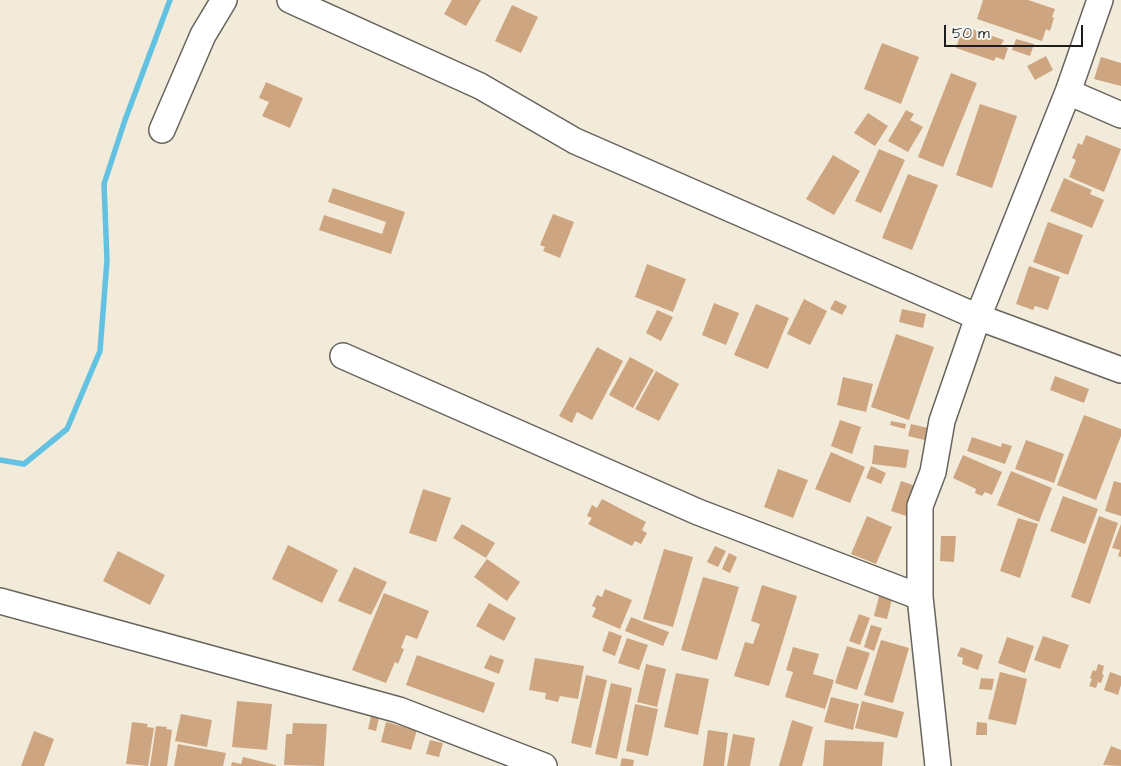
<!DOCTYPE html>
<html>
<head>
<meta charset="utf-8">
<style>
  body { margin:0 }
  #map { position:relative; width:1121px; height:766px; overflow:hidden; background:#f3ebda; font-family:"Architects Daughter",sans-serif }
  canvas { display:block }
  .scale { position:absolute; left:944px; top:25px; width:139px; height:22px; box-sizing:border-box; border:2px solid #1c1c1c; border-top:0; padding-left:6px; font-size:15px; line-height:18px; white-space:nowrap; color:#1c1c1c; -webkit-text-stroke:4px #f6f6f2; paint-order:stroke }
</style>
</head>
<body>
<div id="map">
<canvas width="1121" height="766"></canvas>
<div class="scale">50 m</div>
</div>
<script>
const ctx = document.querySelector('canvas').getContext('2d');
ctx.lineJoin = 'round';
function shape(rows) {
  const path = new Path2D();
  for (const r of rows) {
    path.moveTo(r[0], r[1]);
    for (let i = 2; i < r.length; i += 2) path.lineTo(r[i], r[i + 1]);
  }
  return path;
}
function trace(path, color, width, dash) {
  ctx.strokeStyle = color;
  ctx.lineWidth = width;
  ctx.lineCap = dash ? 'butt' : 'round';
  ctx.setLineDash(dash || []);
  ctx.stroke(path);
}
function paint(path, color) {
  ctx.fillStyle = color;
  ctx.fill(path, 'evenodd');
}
const stream = shape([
  [0,460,24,464,67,429,100,351,107,260,104,184,125,120,170,0]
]);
const building = shape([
  [452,0,481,0,466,26,444,14],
  [983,0,1028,0,1055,9,1052,17,1054,18,1050,31,1046,29,1042,41,977,19],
  [512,5,538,17,521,53,495,41],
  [963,26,1004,40,1001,45,1008,48,1004,60,996,57,994,61,956,48],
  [1016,39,1034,44,1030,56,1012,50],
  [882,43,919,57,901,104,864,89],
  [1046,56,1053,70,1035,80,1027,66],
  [1101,57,1121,63,1121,86,1094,79],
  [951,73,977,83,943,167,918,157],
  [266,82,303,98,290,128,262,116,269,102,259,98],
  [980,104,1017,116,992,188,956,175],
  [906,110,914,114,910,120,923,127,908,152,888,141],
  [868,113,888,126,875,146,854,133],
  [1086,135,1121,149,1104,192,1069,177,1076,160,1072,158,1078,143,1082,145],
  [879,149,905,160,881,213,855,201],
  [833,155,860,171,834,215,806,199],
  [908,174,938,185,912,250,882,238],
  [1064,178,1092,190,1090,194,1104,200,1092,228,1050,211],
  [333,188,405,212,391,254,319,230,324,215,382,234,386,222,328,202],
  [553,214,574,222,560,258,543,251,545,247,540,245],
  [1048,222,1083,235,1068,275,1033,262],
  [647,264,686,279,673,312,635,297],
  [1029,266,1060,277,1048,310,1035,306,1033,310,1016,304],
  [804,299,827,311,810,345,787,334],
  [835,300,847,306,842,315,830,309],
  [714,303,739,313,726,345,702,335],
  [756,304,789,318,768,369,734,355],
  [902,309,926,314,923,328,899,322],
  [657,310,673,317,661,341,646,333],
  [896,334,934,347,909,420,871,407],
  [597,347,623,361,592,420,577,412,572,423,559,416],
  [630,357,654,370,633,408,609,395],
  [656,371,679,384,659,421,635,409],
  [1055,376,1089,389,1084,403,1050,390],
  [843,377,873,384,866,412,837,405],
  [1084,415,1121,429,1121,436,1096,500,1057,485],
  [840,420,861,427,852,454,831,446],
  [891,421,906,424,905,429,890,425],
  [911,424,928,428,925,440,908,436],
  [972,437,1001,447,1002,443,1012,446,1005,464,967,451],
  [1026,440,1064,454,1054,483,1015,469],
  [874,445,909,450,906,468,872,464],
  [831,452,865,467,850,503,815,489],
  [963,455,1002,472,992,495,985,492,982,496,975,493,976,489,953,478],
  [871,466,886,473,881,484,866,478],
  [778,469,808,480,793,518,764,507],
  [1011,471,1052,488,1039,522,997,505],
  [901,481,916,486,906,516,891,511],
  [1114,481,1121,483,1121,516,1105,511],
  [423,489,451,498,436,542,409,533],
  [1063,496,1098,509,1085,544,1050,531],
  [602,499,646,522,642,530,647,533,641,544,635,541,632,546,588,524,592,518,587,516,592,505,597,508],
  [867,516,892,527,876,564,851,554],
  [1099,516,1118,523,1090,604,1071,597],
  [1018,518,1038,524,1020,578,1000,571],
  [462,524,495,543,486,558,453,538],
  [1121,524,1121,557,1118,556,1120,550,1112,548],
  [941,536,956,536,954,562,940,561],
  [288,545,338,570,322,603,272,579],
  [715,546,726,551,718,567,707,562],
  [664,549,693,557,673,627,643,619],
  [118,551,165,575,150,605,103,581],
  [729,553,737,557,730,573,722,569],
  [487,559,520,582,507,601,474,577],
  [354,567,387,582,371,615,338,601],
  [703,577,739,587,717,660,681,650],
  [762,585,797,596,769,686,734,676,745,642,753,644,760,624,751,621],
  [605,589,632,600,620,629,592,617,596,608,592,606,597,595,602,597],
  [384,593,429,611,417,639,406,635,401,648,404,649,398,664,395,662,386,683,352,670],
  [879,596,892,599,887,619,874,616],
  [489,603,516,618,504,641,476,626],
  [859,614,870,618,860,645,849,641],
  [631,617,669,632,663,646,625,631],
  [871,625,882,628,874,651,864,647],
  [609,631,622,636,615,656,602,651],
  [1043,636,1069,645,1060,669,1034,660],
  [1007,637,1034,646,1025,673,998,663],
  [627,638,648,645,639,670,618,663],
  [881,640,909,648,893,703,864,695],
  [847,646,870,653,857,690,835,683],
  [793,647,819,654,813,674,834,680,825,709,785,697,793,672,786,670],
  [961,647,983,655,978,670,962,664,963,658,957,656],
  [417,655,495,683,484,713,406,685],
  [490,655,504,660,499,674,484,668],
  [535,658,584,666,578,699,560,696,558,702,545,699,546,693,529,690],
  [646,664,666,669,657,707,637,702],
  [1098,664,1104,666,1102,674,1104,675,1101,683,1098,682,1096,688,1089,686,1092,679,1090,678,1093,670,1096,671],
  [1000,672,1027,679,1016,725,988,719],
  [1110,672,1121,676,1121,685,1118,695,1104,690],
  [676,673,709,679,698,735,664,727],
  [586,675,607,680,591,748,571,743],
  [981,678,994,679,992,690,979,689],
  [611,683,632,688,617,759,595,754],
  [831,697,859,704,853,730,824,722],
  [237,701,272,704,267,750,232,747],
  [862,701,904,712,897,738,855,728],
  [635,704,658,709,648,756,626,751],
  [372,712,380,714,376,731,368,729],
  [181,714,212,720,207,747,175,741],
  [792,720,813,727,802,766,779,766],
  [132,722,148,724,147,727,154,728,148,766,126,764],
  [386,722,417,730,411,750,381,742],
  [977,722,987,723,987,735,976,735],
  [293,723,327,724,324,766,284,765,286,734,292,734],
  [156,726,167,727,166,729,172,730,167,766,150,766],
  [708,730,728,733,724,766,703,766],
  [34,731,54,739,44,766,21,766],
  [733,734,755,738,750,766,727,766],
  [430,740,443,743,439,757,426,754],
  [825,740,884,742,882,766,823,766],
  [178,744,226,753,223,766,174,766],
  [1111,746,1121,750,1121,766,1103,765],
  [243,757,276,765,276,766,231,766,232,762,241,764],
  [622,758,634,760,633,766,620,766]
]);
const minor = shape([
  [290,0,480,86,575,141,978,317,1121,370],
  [1068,92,1121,115],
  [162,130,203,35,224,0],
  [343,356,698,512,920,597],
  [0,601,399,710,544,766],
  [938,766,920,597,920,506,933,472,942,421,978,317,1068,92,1100,0]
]);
trace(stream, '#63c1e1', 5.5);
paint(building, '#cea581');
trace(minor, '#67645e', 28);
trace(minor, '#fff', 25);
</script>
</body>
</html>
